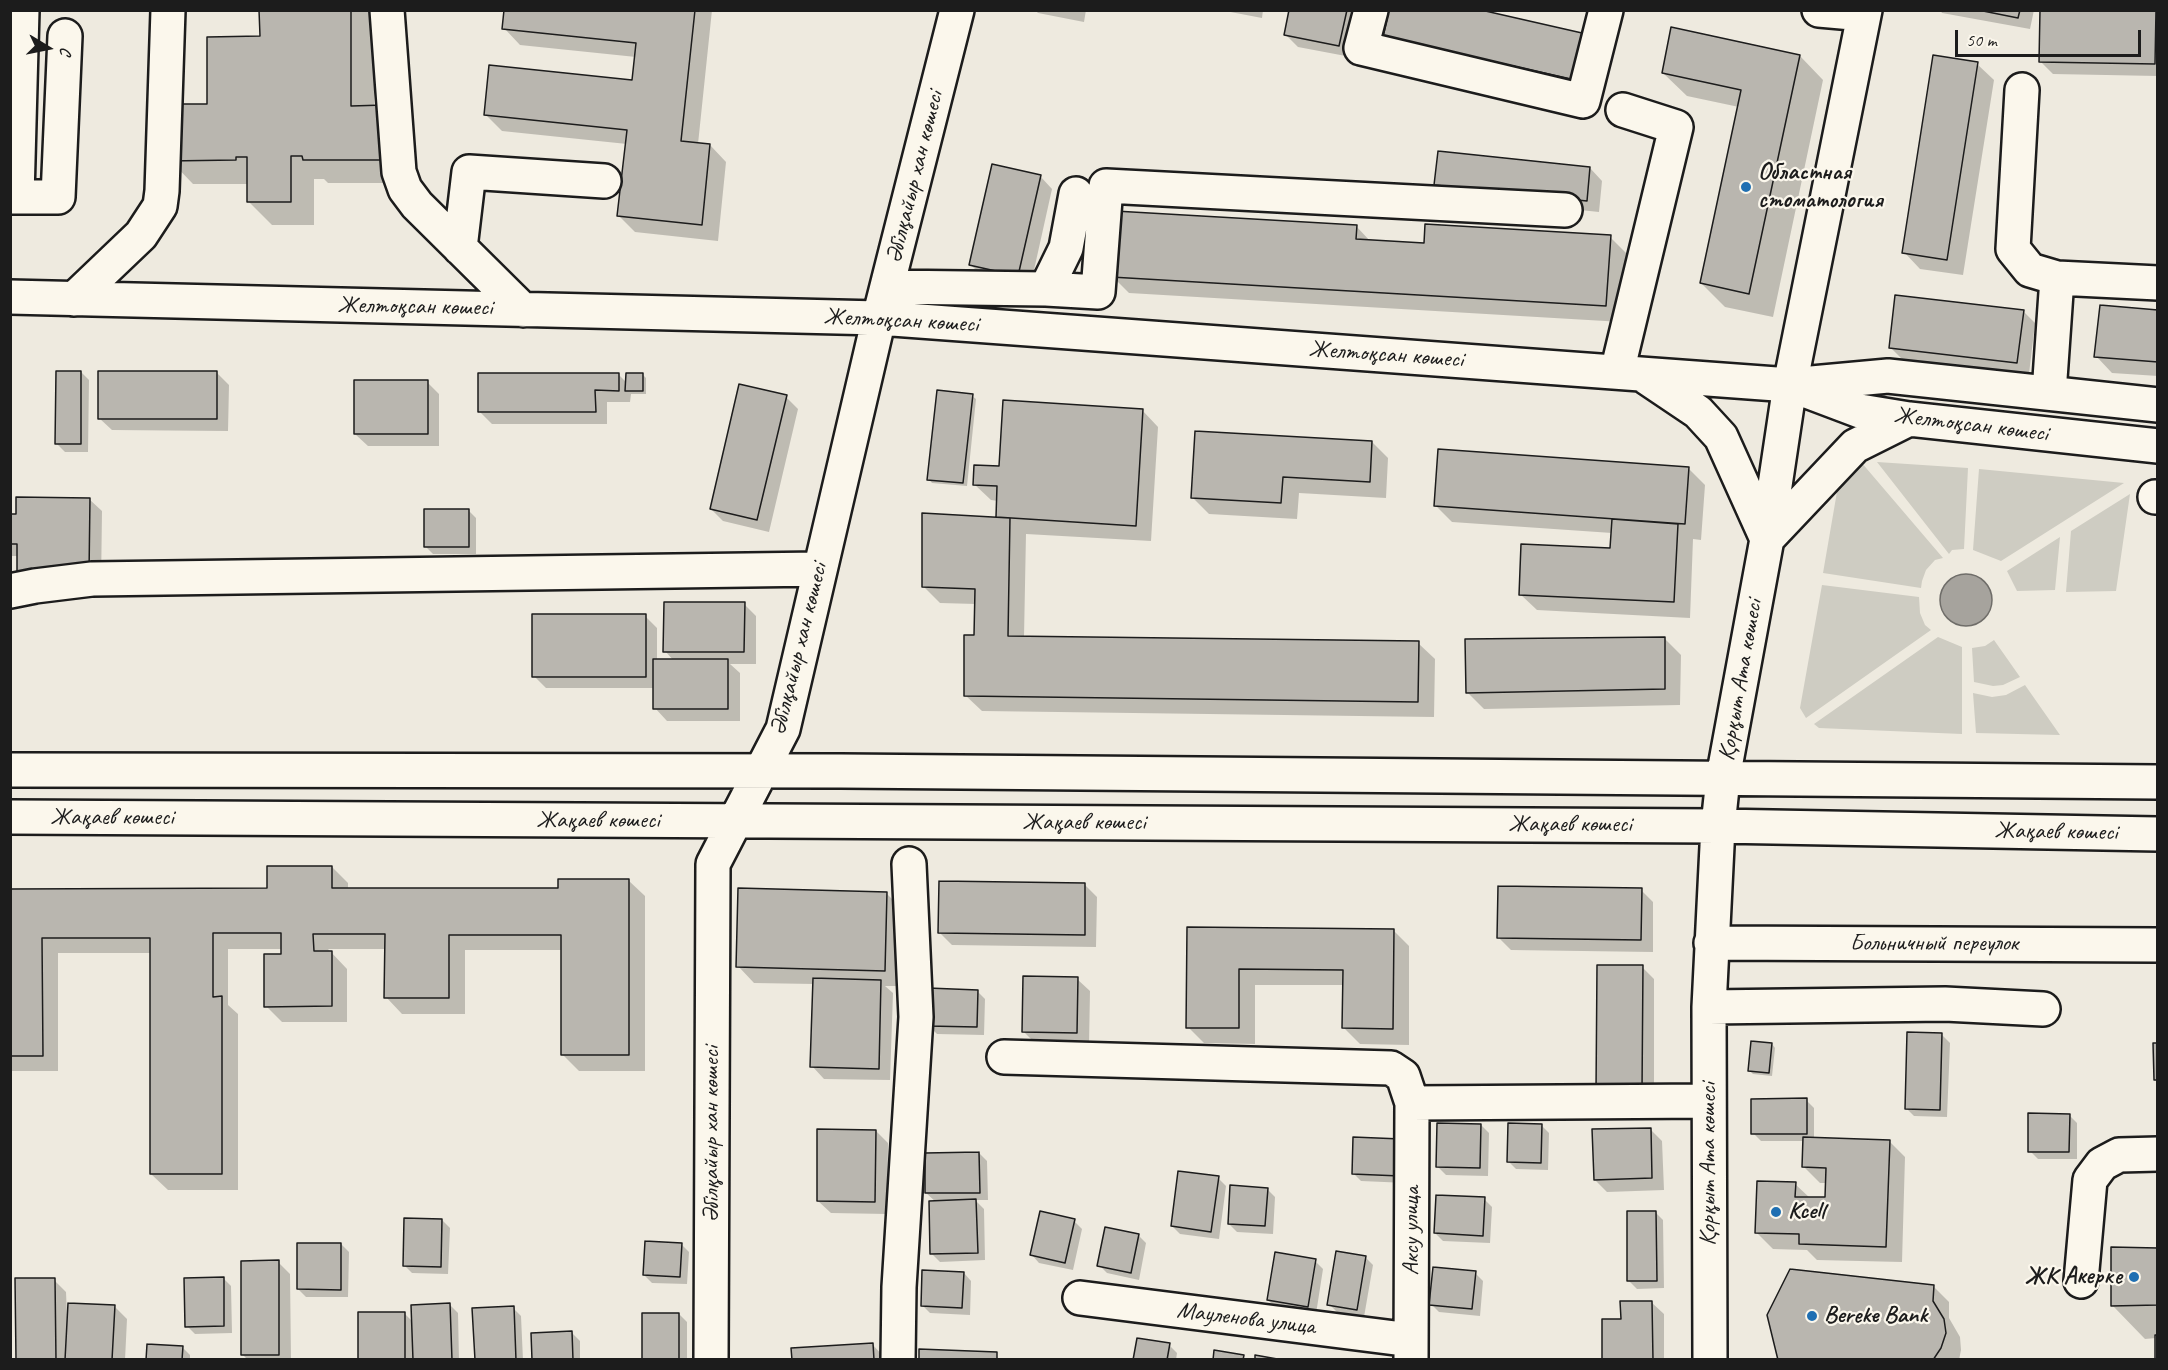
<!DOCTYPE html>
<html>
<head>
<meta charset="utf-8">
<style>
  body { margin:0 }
  #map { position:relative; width:2168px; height:1370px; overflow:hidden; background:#eeeadf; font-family:Caveat,sans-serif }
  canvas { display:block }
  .frame { position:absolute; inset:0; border:12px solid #1c1c1c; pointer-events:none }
  .north { position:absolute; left:18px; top:18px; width:60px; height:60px; -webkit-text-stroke:4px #fbf7ec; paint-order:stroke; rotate:100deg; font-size:16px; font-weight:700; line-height:24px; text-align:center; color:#1c1c1c }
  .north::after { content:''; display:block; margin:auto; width:21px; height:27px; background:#1c1c1c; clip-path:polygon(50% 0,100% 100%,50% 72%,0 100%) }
  .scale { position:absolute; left:1955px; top:30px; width:186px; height:27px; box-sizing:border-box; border:3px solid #1c1c1c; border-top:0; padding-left:8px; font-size:18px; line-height:21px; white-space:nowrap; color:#1c1c1c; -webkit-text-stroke:4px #fbf7ec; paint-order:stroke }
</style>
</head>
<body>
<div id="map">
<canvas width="2168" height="1370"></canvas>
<div class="frame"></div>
<div class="north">С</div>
<div class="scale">50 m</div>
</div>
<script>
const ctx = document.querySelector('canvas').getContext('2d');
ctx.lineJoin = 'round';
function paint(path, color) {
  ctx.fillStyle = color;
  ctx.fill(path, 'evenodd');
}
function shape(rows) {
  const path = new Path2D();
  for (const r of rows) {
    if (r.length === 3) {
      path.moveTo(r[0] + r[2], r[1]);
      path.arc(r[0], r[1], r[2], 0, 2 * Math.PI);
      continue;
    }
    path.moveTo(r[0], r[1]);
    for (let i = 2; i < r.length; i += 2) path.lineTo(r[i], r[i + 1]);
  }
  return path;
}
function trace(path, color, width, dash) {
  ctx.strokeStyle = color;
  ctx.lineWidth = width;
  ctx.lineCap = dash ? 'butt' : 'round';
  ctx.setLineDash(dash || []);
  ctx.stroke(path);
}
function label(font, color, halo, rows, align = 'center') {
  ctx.font = font + ' Caveat,sans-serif';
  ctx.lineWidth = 4.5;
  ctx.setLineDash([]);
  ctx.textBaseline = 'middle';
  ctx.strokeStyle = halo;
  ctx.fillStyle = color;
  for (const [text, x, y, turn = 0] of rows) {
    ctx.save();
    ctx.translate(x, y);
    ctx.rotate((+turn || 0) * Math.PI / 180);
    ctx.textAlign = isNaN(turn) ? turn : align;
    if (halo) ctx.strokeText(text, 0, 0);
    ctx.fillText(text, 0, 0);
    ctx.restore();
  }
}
const green = shape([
  [1861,462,1943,558,1935,560,1926,570,1922,581,1921,588,1823,573,1838,486],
  [1877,462,1968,468,1964,549,1952,550,1949,554],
  [1979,469,2124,483,2001,561,1973,550],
  [2130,494,2116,591,2066,592,2071,531],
  [2060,537,2055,590,2017,591,2007,571],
  [1822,585,1919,597,1920,613,1925,625,1931,630,1806,718,1800,708],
  [1938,637,1962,647,1962,734,1819,728,1814,724],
  [1994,640,2020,677,2003,685,1993,686,1974,682,1972,648,1985,646],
  [2025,685,2060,735,1976,733,1973,693,1992,697,2006,695]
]);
const water = shape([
  [1966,600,26]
]);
const shadow = shape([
  [261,10,371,10,374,13,374,107,407,183,328,183,324,179,314,179,314,225,272,225,248,201,248,184,193,184,170,160,261,38],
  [506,10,712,10,698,144,710,145,726,162,718,241,635,232,619,216,627,144,502,131,485,114,633,82,636,57,520,45,504,28],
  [1035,10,1086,10,1084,22,1038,13],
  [1220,10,1263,10,1262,18],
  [1291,10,1361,10,1351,57,1298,47,1286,35],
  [1940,10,2034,10,2030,29,1942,13],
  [2041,10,2158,10,2158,76,2053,74,2041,62],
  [1581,35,1598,51,1588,95,1384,36],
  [1800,56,1823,80,1773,317,1725,307,1701,283,1739,107,1687,96,1663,73],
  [1977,64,1994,80,1963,275,1920,269,1904,252],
  [1590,168,1602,181,1599,212,1448,196,1436,184],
  [1040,176,1052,189,1030,288,983,277,971,265],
  [1356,226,1371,242,1426,245,1610,237,1626,253,1622,322,1129,293,1112,276],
  [2023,311,2035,323,2029,374,1902,359,1890,347],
  [2158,312,2158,376,2112,373,2096,356],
  [81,372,89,380,88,452,65,452,57,444],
  [217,373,229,385,228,431,112,430,99,418],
  [618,374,627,383,642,374,646,378,646,394,631,394,630,402,607,402,607,424,492,424,480,412],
  [427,382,439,394,439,446,368,446,355,434],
  [972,396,976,399,967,486,932,483,929,479],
  [786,397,798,409,769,532,723,521,711,509],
  [1142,410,1158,427,1151,541,1026,534,1024,637,1418,643,1435,659,1434,717,982,711,965,695,975,637,976,604,940,603,923,586,997,519,998,501,991,500,974,484],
  [1372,442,1388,458,1386,498,1299,493,1297,519,1209,514,1193,498],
  [1689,469,1705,485,1701,540,1693,539,1690,618,1537,610,1520,594,1612,550,1612,533,1452,522,1436,506],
  [89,499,102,511,101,586,18,556,10,556,10,515],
  [468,510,476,518,476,554,433,554,425,546],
  [744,604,756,616,756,664,730,664,740,673,740,721,667,721,655,708,655,688,546,688,534,676,645,616,657,628,657,661,674,661,665,651],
  [1664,638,1681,655,1680,705,1484,709,1468,693],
  [332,867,348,883,348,890,559,890,628,880,645,896,645,1071,579,1071,563,1055,563,950,465,950,465,1014,402,1014,386,997,386,949,328,949,347,969,347,1022,282,1022,266,1006,283,955,283,949,228,949,228,1005,238,1014,238,1190,168,1190,151,1174,151,953,58,953,58,1071,10,1071,10,890,268,890],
  [1084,884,1097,897,1096,947,952,945,940,933],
  [1641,890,1653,902,1653,952,1511,950,1499,938],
  [886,893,903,910,901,986,885,986,893,993,890,1080,824,1079,812,1066,814,984,754,983,738,966],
  [1189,929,1393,930,1409,946,1409,1045,1360,1044,1344,1028,1344,985,1255,985,1255,1044,1204,1043,1188,1027],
  [1642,967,1654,979,1654,1103,1610,1103],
  [1077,979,1090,991,1089,1045,1036,1044,1024,1032],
  [977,991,985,999,984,1035,937,1034,929,1026],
  [1942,1035,1950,1043,1947,1117,1914,1116,1906,1108],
  [1772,1044,1775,1048,1772,1076,1753,1074,1750,1071],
  [1806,1100,1814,1108,1814,1139,1889,1141,1905,1157,1902,1262,1817,1260,1807,1250,1773,1249,1757,1233,1795,1184,1810,1198,1827,1199,1827,1183,1820,1183,1803,1166,1804,1141,1761,1141,1753,1133],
  [2069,1115,2077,1123,2077,1159,2038,1159,2030,1151],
  [1481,1125,1489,1133,1488,1176,1446,1175,1438,1167],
  [1541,1125,1549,1133,1548,1170,1516,1169,1508,1161],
  [1650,1129,1662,1141,1664,1190,1607,1192,1595,1180],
  [876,1131,888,1143,887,1214,831,1213,818,1201],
  [1354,1138,1407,1183,1361,1181,1353,1173],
  [979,1153,987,1161,988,1200,975,1200,984,1209,985,1260,940,1262,932,1254,936,1202,926,1193],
  [1218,1178,1226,1186,1219,1239,1180,1234,1172,1226],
  [1267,1189,1275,1197,1273,1234,1237,1232,1229,1224],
  [1484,1199,1492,1207,1490,1243,1443,1241,1435,1233],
  [1655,1212,1663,1220,1664,1288,1637,1289,1629,1281],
  [442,1220,450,1228,448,1274,412,1273,404,1265],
  [1074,1221,1082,1229,1073,1270,1039,1263,1032,1255],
  [1138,1235,1146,1243,1139,1280,1107,1273,1099,1265],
  [341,1244,349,1252,348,1297,306,1297,298,1289],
  [681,1244,689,1252,687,1284,652,1283,644,1275],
  [2158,1249,2158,1360,2156,1338,2145,1339,2113,1306],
  [1365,1257,1373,1265,1364,1317,1337,1312,1329,1304],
  [1315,1261,1323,1269,1316,1314,1276,1308,1268,1300],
  [278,1262,290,1274,291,1360,248,1360,243,1355],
  [964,1273,971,1281,970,1315,930,1313,922,1305],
  [1475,1273,1483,1281,1480,1316,1439,1312,1431,1304],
  [223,1278,231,1286,232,1333,195,1334,187,1326],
  [54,1280,66,1292,67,1315,115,1307,127,1319,125,1360,17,1360],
  [1933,1286,1949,1302,1949,1318,1960,1337,1961,1350,1959,1360,1780,1360],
  [1651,1302,1664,1314,1664,1360,1604,1360,1622,1320],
  [450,1305,458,1313,459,1360,360,1360,404,1313,413,1322],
  [513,1308,521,1316,523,1360,476,1360],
  [679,1314,687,1322,687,1360,643,1360],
  [572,1333,580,1341,580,1360,534,1360],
  [872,1344,884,1357,884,1360,794,1360],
  [1169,1345,1177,1353,1176,1360,1135,1360],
  [182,1347,190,1355,190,1360,148,1360]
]);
const building = shape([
  [259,10,351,10,351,106,384,105,384,160,303,160,302,156,291,156,291,202,247,202,247,157,236,157,236,160,168,161,168,104,207,104,207,37,260,36,259,10],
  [504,10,695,10,681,141,710,144,702,225,617,216,627,130,484,115,489,65,632,80,636,43,502,29,504,10],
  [1289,10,1347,10,1339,46,1284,35,1289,10],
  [1389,10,1481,10,1582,33,1571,79,1383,37,1389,10],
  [1978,10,2020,10,2018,18,1978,10],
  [2040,10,2156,10,2155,64,2039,62,2040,10],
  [1671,27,1800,55,1749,294,1700,283,1741,90,1662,73,1671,27],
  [1933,55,1978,62,1947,260,1902,253,1933,55],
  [1438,151,1590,167,1587,201,1434,185,1438,151],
  [992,164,1041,175,1018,276,969,265,992,164],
  [1115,211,1357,225,1356,239,1424,243,1425,224,1611,235,1606,306,1111,277,1115,211],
  [1895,295,2024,310,2017,363,1889,348,1895,295],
  [2100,305,2158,310,2158,362,2094,357,2100,305],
  [56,371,81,371,81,444,55,444,56,371],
  [98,371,217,371,217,419,98,419,98,371],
  [478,373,619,373,619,391,595,390,596,412,478,412,478,373],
  [626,373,643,373,643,391,625,391,626,373],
  [354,380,428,380,428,434,354,434,354,380],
  [739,384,787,395,757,520,710,509,739,384],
  [937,390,973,394,963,483,927,480,937,390],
  [1003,400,1143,409,1136,526,996,517,997,486,973,485,974,465,999,466,1003,400],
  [1195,431,1372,441,1370,482,1283,477,1281,503,1191,498,1195,431],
  [1438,449,1689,467,1685,524,1434,506,1438,449],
  [16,497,90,498,89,574,17,573,17,544,10,544,10,514,16,514,16,497],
  [424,509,469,509,469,547,424,547,424,509],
  [922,513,1010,518,1008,636,1419,641,1418,702,964,696,964,635,974,635,975,589,922,587,922,513],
  [1612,519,1678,524,1674,602,1519,595,1521,544,1610,548,1612,519],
  [664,602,745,602,744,652,663,652,664,602],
  [532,614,646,614,646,677,532,677,532,614],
  [1665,637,1665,689,1466,693,1465,639,1665,637],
  [653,659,728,659,728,709,653,709,653,659],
  [267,866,332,866,332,888,558,888,558,879,629,879,629,1055,561,1055,561,935,449,935,449,998,384,998,385,934,313,934,314,951,332,951,332,1006,264,1007,264,954,281,954,281,933,213,933,213,997,222,996,222,1174,150,1174,150,938,42,938,43,1056,10,1056,10,889,267,888,267,866],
  [939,881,1085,883,1085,935,938,933,939,881],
  [1498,886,1642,888,1641,940,1497,938,1498,886],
  [738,888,887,892,885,971,736,967,738,888],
  [1187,927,1394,929,1393,1029,1342,1028,1343,970,1239,969,1239,1028,1186,1028,1187,927],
  [1597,965,1643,965,1642,1091,1596,1091,1597,965],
  [1023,976,1078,977,1077,1033,1022,1032,1023,976],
  [813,978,881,980,879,1069,810,1067,813,978],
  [928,988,978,990,977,1027,927,1026,928,988],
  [1907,1032,1942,1033,1940,1110,1905,1109,1907,1032],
  [1751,1041,1772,1043,1769,1073,1748,1071,1751,1041],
  [2153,1043,2158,1043,2158,1080,2154,1080,2153,1043],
  [1807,1098,1807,1134,1751,1134,1751,1099,1807,1098],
  [2028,1113,2070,1114,2069,1152,2028,1152,2028,1113],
  [1437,1123,1481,1124,1480,1168,1436,1167,1437,1123],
  [1508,1123,1542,1124,1541,1163,1507,1162,1508,1123],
  [1651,1128,1652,1178,1594,1180,1592,1129,1651,1128],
  [817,1129,876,1130,875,1202,817,1201,817,1129],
  [1353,1137,1401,1139,1400,1176,1352,1174,1353,1137],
  [1803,1137,1890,1140,1886,1247,1799,1244,1799,1234,1755,1233,1757,1181,1796,1182,1795,1197,1825,1197,1826,1168,1802,1167,1803,1137],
  [979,1152,980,1193,925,1193,925,1153,979,1152],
  [1178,1171,1219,1176,1211,1232,1171,1226,1178,1171],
  [1230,1185,1268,1188,1265,1226,1228,1224,1230,1185],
  [1436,1195,1485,1197,1483,1236,1434,1233,1436,1195],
  [976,1199,978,1253,930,1254,929,1201,976,1199],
  [1040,1211,1075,1219,1065,1263,1030,1255,1040,1211],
  [1627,1211,1656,1211,1657,1281,1627,1281,1627,1211],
  [404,1218,442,1219,441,1267,403,1266,404,1218],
  [1105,1227,1139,1234,1131,1273,1097,1266,1105,1227],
  [645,1241,682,1243,680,1277,643,1275,645,1241],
  [297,1243,341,1243,341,1290,297,1289,297,1243],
  [2111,1247,2158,1248,2158,1305,2111,1306,2111,1247],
  [1336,1251,1366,1256,1357,1310,1327,1305,1336,1251],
  [1275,1252,1316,1259,1308,1307,1267,1300,1275,1252],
  [279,1260,279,1355,241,1355,241,1261,279,1260],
  [1433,1267,1476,1271,1472,1309,1429,1305,1433,1267],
  [1790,1269,1934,1285,1933,1301,1944,1319,1946,1333,1941,1348,1933,1360,1778,1360,1767,1315,1790,1269],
  [922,1270,964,1272,962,1308,921,1306,922,1270],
  [224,1277,224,1326,185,1327,184,1278,224,1277],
  [15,1278,55,1278,56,1360,16,1360,15,1278],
  [1620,1301,1652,1301,1653,1360,1602,1360,1602,1319,1621,1319,1620,1301],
  [68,1303,115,1305,112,1360,65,1360,68,1303],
  [450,1303,452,1360,413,1360,411,1305,450,1303],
  [514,1306,516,1360,475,1360,472,1308,514,1306],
  [358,1312,405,1312,405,1360,358,1360,358,1312],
  [642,1313,679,1313,679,1360,642,1360,642,1313],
  [572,1331,573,1360,532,1360,531,1333,572,1331],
  [2155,1335,2158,1335,2158,1360,2155,1360,2155,1335],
  [1137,1338,1170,1343,1167,1360,1133,1360,1137,1338],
  [873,1343,874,1360,792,1360,791,1348,873,1343],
  [147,1344,183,1346,182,1360,146,1360,147,1344],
  [919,1349,997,1352,997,1360,919,1360,919,1349],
  [1214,1350,1244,1355,1243,1360,1213,1360,1214,1350],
  [1255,1355,1283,1360,1255,1360,1255,1355]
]);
const minor = shape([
  [387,10,399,172,405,189,417,205,523,310],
  [1371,10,1361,48,1583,101,1606,10],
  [1819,10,1864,14],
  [2022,90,2013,249,2030,270,2057,278,2158,283],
  [10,197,58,197,65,36],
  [17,197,22,10],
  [460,248,469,172,604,181],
  [887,287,1046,289,1066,248,1076,194],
  [1046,289,1098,292,1106,186,1565,210],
  [10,297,879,318,1790,385,1888,376,2158,405],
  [74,299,141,235,160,206,162,191,168,10],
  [1617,372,1676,127,1623,110],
  [1643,375,1698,412,1721,437,1767,539,1855,446,1909,419],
  [1799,388,1860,411,1909,419,2158,446],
  [2049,393,2057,278],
  [2155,497,2158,497],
  [10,591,35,586,92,579,820,569],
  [10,770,841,771,2158,782],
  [10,817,1718,826,2158,834],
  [1711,943,2158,945],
  [1709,1007,1945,1004,2043,1009],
  [1004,1057,1391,1068,1403,1076,1412,1103,1411,1360],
  [1412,1103,1709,1101],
  [2081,1281,2090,1180,2102,1164,2119,1155,2158,1154],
  [1080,1298,1411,1340],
  [711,1360,713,864,783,729,879,318,957,10],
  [898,1360,899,1287,916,1017,909,864],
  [1710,1360,1709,1007,1718,826,1723,778,1767,539,1790,385,1865,10]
]);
const markers = [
  [1746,187,6,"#1f6fb2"],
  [1776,1212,6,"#1f6fb2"],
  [2134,1277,6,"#1f6fb2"],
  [1812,1316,6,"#1f6fb2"]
];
const poiNames = [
  ["Областная",1758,173],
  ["стоматология",1758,201],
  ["Kcell",1788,1212],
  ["ЖК Акерке",2122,1277,"right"],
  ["Bereke Bank",1824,1316]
];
const streetNames = [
  ["Әбілқайыр хан көшесі",915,177,-76],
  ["Желтоқсан көшесі",415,307,1],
  ["Желтоқсан көшесі",901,321,3],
  ["Желтоқсан көшесі",1386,355,4],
  ["Желтоқсан көшесі",1971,425,7],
  ["Әбілқайыр хан көшесі",799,649,-76],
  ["Қорқыт Ата көшесі",1741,680,-80],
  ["Жақаев көшесі",112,818],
  ["Жақаев көшесі",598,821],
  ["Жақаев көшесі",1084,823],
  ["Жақаев көшесі",1570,825],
  ["Жақаев көшесі",2056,832,1],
  ["Больничный переулок",1934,944],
  ["Әбілқайыр хан көшесі",712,1134,-90],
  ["Қорқыт Ата көшесі",1709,1164,-90],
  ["Аксу улица",1412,1231,-90],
  ["Мауленова улица",1246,1319,7]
];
paint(green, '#ceccc2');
paint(water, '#a6a39d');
trace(water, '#6f6d69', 1.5);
paint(shadow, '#0003');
paint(building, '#b9b6af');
trace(building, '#1c1c1c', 1.5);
trace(minor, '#1c1c1c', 38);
trace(minor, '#fbf7ec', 33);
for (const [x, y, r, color] of markers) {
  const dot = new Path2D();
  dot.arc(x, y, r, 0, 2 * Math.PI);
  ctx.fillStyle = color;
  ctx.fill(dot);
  trace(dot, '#fbf7ec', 2);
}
label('bold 24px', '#1c1c1c', '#fbf7ec', poiNames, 'left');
label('24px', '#1c1c1c', '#fbf7ec', streetNames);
</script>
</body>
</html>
